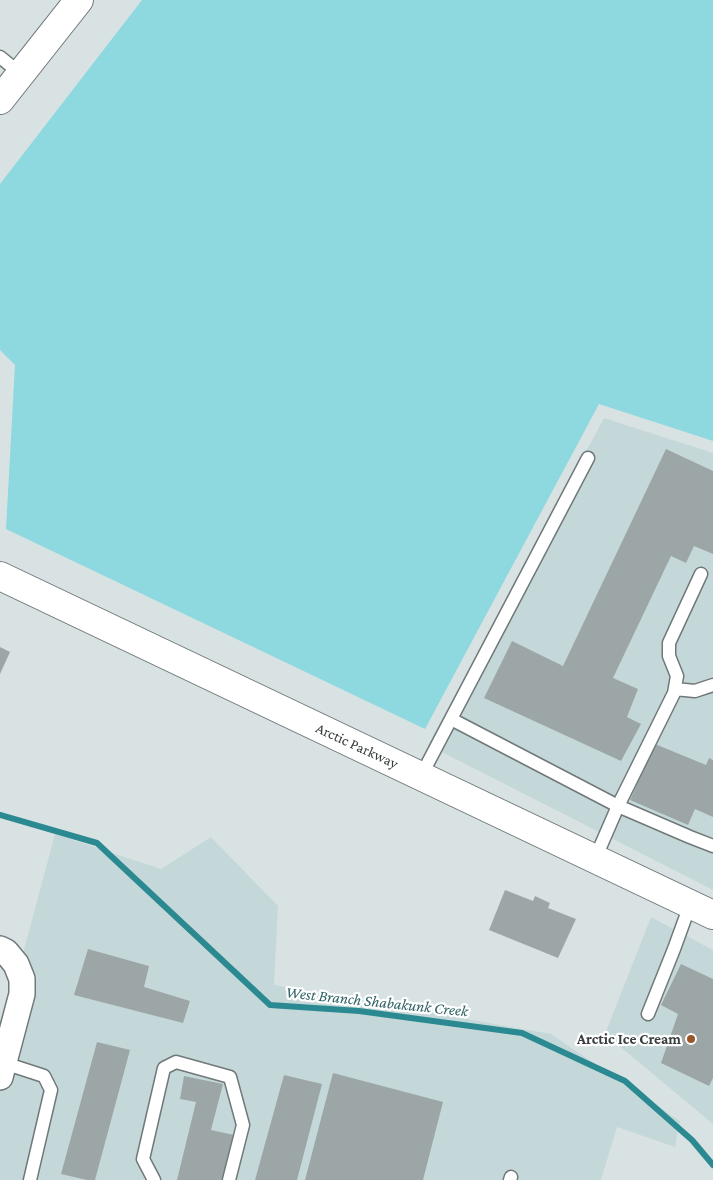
<!DOCTYPE html>
<html>
<head>
<meta charset="utf-8">
<style>
  body { margin:0 }
  canvas { display:block; background:#d8e2e3 }
</style>
</head>
<body>
<canvas width="713" height="1180"></canvas>
<script>
const ctx = document.querySelector('canvas').getContext('2d');
ctx.lineJoin = 'round';
function paint(path, color) {
  ctx.fillStyle = color;
  ctx.fill(path, 'evenodd');
}
function shape(rows) {
  const path = new Path2D();
  for (const r of rows) {
    path.moveTo(r[0], r[1]);
    for (let i = 2; i < r.length; i += 2) path.lineTo(r[i], r[i + 1]);
  }
  return path;
}
function trace(path, color, width, dash) {
  ctx.strokeStyle = color;
  ctx.lineWidth = width;
  ctx.lineCap = dash ? 'butt' : 'round';
  ctx.setLineDash(dash || []);
  ctx.stroke(path);
}
function label(font, color, halo, rows, align = 'center') {
  ctx.font = font + ' "Crimson Pro",serif';
  ctx.lineWidth = 4.5;
  ctx.setLineDash([]);
  ctx.textBaseline = 'middle';
  ctx.strokeStyle = halo;
  ctx.fillStyle = color;
  for (const [text, x, y, turn = 0] of rows) {
    ctx.save();
    ctx.translate(x, y);
    ctx.rotate((+turn || 0) * Math.PI / 180);
    ctx.textAlign = isNaN(turn) ? turn : align;
    if (halo) ctx.strokeText(text, 0, 0);
    ctx.fillText(text, 0, 0);
    ctx.restore();
  }
}
const built = shape([
  [604,418,713,453,713,890,428,745],
  [55,834,161,869,211,837,278,906,274,985,551,1034,680,1121,675,1147,617,1127,601,1180,0,1180,0,1039],
  [651,917,713,950,713,1124,605,1034]
]);
const green = shape([
  [142,0,713,0,713,441,599,404,425,729,6,529,15,365,0,350,0,184]
]);
const stream = shape([
  [0,815,97,843,270,1005,359,1011,522,1033,625,1081,692,1140,713,1165]
]);
const building = shape([
  [666,449,713,471,713,554,694,546,686,563,671,556,613,678,638,689,627,717,641,724,621,761,484,698,512,641,563,666],
  [0,647,10,652,0,674],
  [655,744,706,765,709,758,713,760,713,817,695,809,688,825,630,800],
  [505,890,533,901,535,896,550,903,548,908,576,919,558,958,489,930],
  [88,949,149,966,144,987,190,1001,183,1023,74,995],
  [681,964,713,979,713,1078,709,1086,661,1063,678,1014,661,1005],
  [97,1042,130,1050,95,1180,87,1180,61,1174],
  [333,1073,443,1102,423,1180,305,1180],
  [284,1075,322,1084,297,1180,255,1180],
  [184,1076,223,1084,211,1130,234,1135,222,1180,177,1180,196,1102,180,1099]
]);
const service = shape([
  [0,57,21,74],
  [675,689,695,691,713,685],
  [451,719,618,806,690,837,713,846],
  [421,776,588,458],
  [595,859,618,806,674,693,677,676,669,656,669,643,701,574],
  [648,1014,674,949,690,905],
  [4,1063,44,1076,51,1090,30,1180],
  [154,1180,143,1159,164,1068,176,1062,230,1077,243,1125,229,1180],
  [510,1180,511,1177]
]);
const minor = shape([
  [0,949,6,952,16,964,22,979,22,994,0,1077]
]);
const tertiary = shape([
  [0,100,79,0],
  [0,576,713,915]
]);
const markers = [
  [691,1039,5,"#995627"]
];
const streetNames = [
  ["Arctic Parkway",357,746,25]
];
const poiNames = [
  ["Arctic Ice Cream",681,1039]
];
const waterNames = [
  ["West Branch Shabakunk Creek",377,1002,6]
];
paint(built, '#c5d8d9');
paint(green, '#8dd9df');
trace(stream, '#2b8a91', 6);
paint(building, '#9da6a7');
trace(service, '#707879', 15);
trace(minor, '#707879', 28);
trace(tertiary, '#707879', 30);
trace(service, '#fff', 12);
trace(minor, '#fff', 25);
trace(tertiary, '#fff', 28);
for (const [x, y, r, color] of markers) {
  const dot = new Path2D();
  dot.arc(x, y, r, 0, 2 * Math.PI);
  ctx.fillStyle = color;
  ctx.fill(dot);
  trace(dot, '#fff', 2);
}
label('15px', '#3a3e3e', '#fff', streetNames);
label('bold 15px', '#3a3e3e', '#fff', poiNames, 'right');
label('italic 16px', '#2e6165', '#fff', waterNames);
</script>
</body>
</html>
